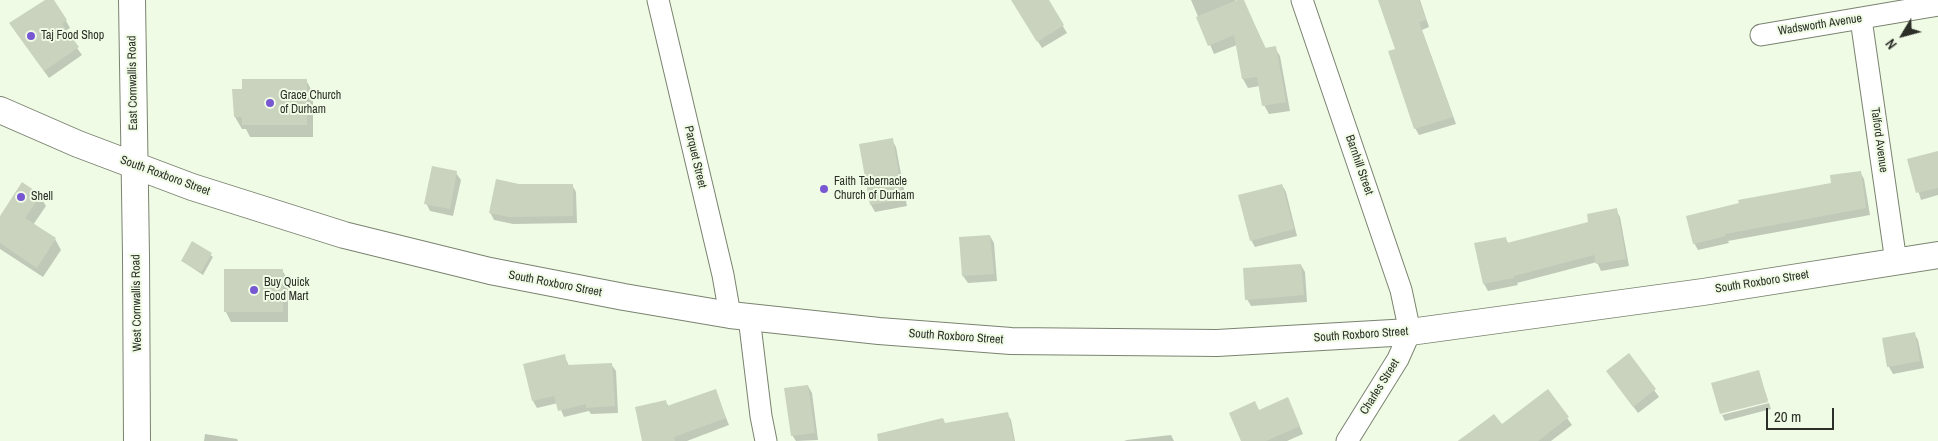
<!DOCTYPE html>
<html>
<head>
<meta charset="utf-8">
<style>
  body { margin:0 }
  #map { position:relative; width:1938px; height:441px; overflow:hidden; background:#f0fbe5; font-family:"Archivo Narrow",sans-serif }
  canvas { display:block }
  .north { position:absolute; left:1878px; top:10px; width:50px; height:50px; -webkit-text-stroke:4px #f0fbe5; paint-order:stroke; rotate:233deg; font-size:14px; font-weight:700; line-height:20px; text-align:center; color:#2b2f27 }
  .north::after { content:''; display:block; margin:auto; width:18px; height:22px; background:#2b2f27; clip-path:polygon(50% 0,100% 100%,50% 72%,0 100%) }
  .scale { position:absolute; left:1766px; top:408px; width:68px; height:22px; box-sizing:border-box; border:2px solid #2b2f27; border-top:0; padding-left:6px; font-size:15px; line-height:18px; white-space:nowrap; color:#2b2f27; -webkit-text-stroke:4px #f0fbe5; paint-order:stroke }
</style>
</head>
<body>
<div id="map">
<canvas width="1938" height="441"></canvas>
<div class="north">N</div>
<div class="scale">20 m</div>
</div>
<script>
const ctx = document.querySelector('canvas').getContext('2d');
ctx.lineJoin = 'round';
function paint(path, color) {
  ctx.fillStyle = color;
  ctx.fill(path, 'evenodd');
}
function shape(rows) {
  const path = new Path2D();
  for (const r of rows) {
    path.moveTo(r[0], r[1]);
    for (let i = 2; i < r.length; i += 2) path.lineTo(r[i], r[i + 1]);
  }
  return path;
}
function trace(path, color, width, dash) {
  ctx.strokeStyle = color;
  ctx.lineWidth = width;
  ctx.lineCap = dash ? 'butt' : 'round';
  ctx.setLineDash(dash || []);
  ctx.stroke(path);
}
function label(font, color, halo, rows, align = 'center') {
  ctx.font = font + ' "Archivo Narrow",sans-serif';
  ctx.lineWidth = 4;
  ctx.setLineDash([]);
  ctx.textBaseline = 'middle';
  ctx.strokeStyle = halo;
  ctx.fillStyle = color;
  for (const [text, x, y, turn = 0] of rows) {
    ctx.save();
    ctx.translate(x, y);
    ctx.rotate((+turn || 0) * Math.PI / 180);
    ctx.textAlign = isNaN(turn) ? turn : align;
    if (halo) ctx.strokeText(text, 0, 0);
    ctx.fillText(text, 0, 0);
    ctx.restore();
  }
}
const shadow = shape([
  [47,0,53,0,66,21,70,28,65,31,82,55,49,78,15,31],
  [1012,0,1047,0,1067,33,1042,48],
  [1191,0,1235,0,1236,2,1243,0,1266,49,1275,48,1280,56,1290,111,1269,114,1264,105,1260,86,1248,88,1243,79,1237,45,1214,54],
  [1379,0,1420,0,1429,27,1422,30,1456,124,1419,135,1415,128,1397,49],
  [306,80,313,93,313,137,250,137,246,129,242,129,235,117],
  [892,140,896,147,907,206,875,212,871,205],
  [1938,152,1938,195,1921,200,1909,160],
  [1860,172,1864,179,1870,215,1728,241,1729,243,1698,250,1694,243],
  [456,173,461,180,453,216,430,211,426,203],
  [518,185,572,185,576,192,577,223,513,224,494,220,490,212],
  [1282,185,1286,192,1297,236,1255,247,1251,240],
  [40,196,46,206,33,225,55,239,61,250,43,277,0,249,0,218],
  [1616,210,1620,217,1629,266,1601,271,1597,262,1517,283,1518,285,1488,291,1484,284,1475,244,1505,238,1509,244,1590,223],
  [990,236,994,243,997,281,968,283,963,276,960,239],
  [193,243,213,257,203,275,182,261],
  [1301,265,1305,272,1307,302,1251,306,1247,299],
  [282,270,288,280,288,322,231,322,226,312],
  [1914,333,1918,340,1924,368,1893,374,1889,367,1884,339],
  [564,355,569,366,611,364,616,371,618,413,591,414,589,411,564,417,558,403,537,408,533,401],
  [1629,355,1659,397,1638,413,1612,378],
  [1758,371,1768,400,1721,413],
  [808,386,812,393,818,440,796,441,792,435],
  [715,390,729,425,687,441,644,441,666,402,669,407],
  [1548,391,1572,425,1551,441,1458,441,1494,416,1502,426],
  [1288,399,1303,434,1287,441,1243,441,1259,411],
  [1769,403,1771,409,1725,421,1722,415],
  [1007,413,1011,420,1015,441,903,441,946,424],
  [205,434,237,439,238,441,204,441],
  [1171,435,1174,441,1124,441,1127,440]
]);
const building = shape([
  [45,0,54,0,67,20,62,24,79,47,44,71,9,23],
  [1011,0,1049,0,1064,25,1037,42],
  [1237,0,1244,0,1265,48,1276,46,1286,102,1262,106,1257,77,1242,79,1234,35,1208,46,1196,17],
  [1378,0,1419,0,1426,20,1419,22,1453,117,1414,129,1388,51,1395,49],
  [242,79,307,79,307,125,242,125,242,117,234,117,232,89,242,89],
  [893,138,903,199,870,205,859,144],
  [1938,151,1938,188,1916,193,1907,159],
  [432,166,457,171,450,209,424,204],
  [1861,171,1866,208,1725,234,1726,236,1693,244,1686,216,1739,203,1738,200,1831,183,1830,175],
  [496,179,519,184,573,184,573,216,509,217,489,213],
  [22,182,41,195,25,218,56,238,37,268,0,243,0,216],
  [1282,184,1294,229,1250,241,1238,195],
  [1617,208,1626,259,1596,264,1594,255,1514,276,1514,278,1483,284,1474,243,1506,237,1507,243,1588,222,1587,214],
  [990,235,994,274,962,276,959,237],
  [192,241,212,253,201,272,181,261],
  [1301,264,1304,295,1245,300,1243,268],
  [224,269,283,269,283,312,224,312],
  [1915,332,1920,361,1887,367,1882,338],
  [1629,353,1656,389,1633,407,1606,371],
  [565,354,567,365,612,363,615,406,586,408,586,404,558,411,554,396,532,401,523,364],
  [1759,370,1768,402,1720,414,1711,383],
  [808,385,815,433,791,436,784,388],
  [716,389,726,418,674,437,675,441,642,441,635,407,666,400,667,406],
  [1548,389,1569,417,1538,441,1458,441,1494,414,1502,424],
  [1288,397,1300,426,1266,441,1241,441,1229,413,1255,401,1259,410],
  [1008,412,1014,441,878,441,877,434,943,418,945,423]
]);
const minor = shape([
  [658,0,723,275,730,315],
  [1302,0,1401,290,1410,332,1398,359,1347,441],
  [1861,19,1896,262],
  [1761,35,1938,5],
  [749,317,761,416,766,441]
]);
const tertiary = shape([
  [132,0,136,255,137,441],
  [0,110,78,144,192,187,344,235,490,271,624,297,730,315,879,331,1011,341,1217,343,1410,332,1703,292,1938,255]
]);
const markers = [
  [31,36,5,"#7858d2"],
  [270,103,5,"#7858d2"],
  [824,189,5,"#7858d2"],
  [21,197,5,"#7858d2"],
  [254,290,5,"#7858d2"]
];
const streetNames = [
  ["Wadsworth Avenue",1820,25,-9],
  ["East Cornwallis Road",133,83,-91],
  ["Talford Avenue",1879,140,82],
  ["Parquet Street",695,157,77],
  ["Barnhill Street",1359,165,71],
  ["South Roxboro Street",165,176,20],
  ["South Roxboro Street",1762,282,-9],
  ["South Roxboro Street",555,284,11],
  ["West Cornwallis Road",137,303,-91],
  ["South Roxboro Street",1361,335,-4],
  ["South Roxboro Street",956,337,4],
  ["Charles Street",1380,387,-58]
];
const poiNames = [
  ["Taj Food Shop",41,36],
  ["Grace Church",280,96],
  ["of Durham",280,110],
  ["Faith Tabernacle",834,182],
  ["Church of Durham",834,196],
  ["Shell",31,197],
  ["Buy Quick",264,283],
  ["Food Mart",264,297]
];
paint(shadow, '#0003');
paint(building, '#c9d3be');
trace(minor, '#7a8370', 23);
trace(tertiary, '#7a8370', 28);
trace(minor, '#fff', 21);
trace(tertiary, '#fff', 26);
for (const [x, y, r, color] of markers) {
  const dot = new Path2D();
  dot.arc(x, y, r, 0, 2 * Math.PI);
  ctx.fillStyle = color;
  ctx.fill(dot);
  trace(dot, '#f0fbe5', 2);
}
label('12px', '#2b2f27', '#f0fbe5', streetNames);
label('12px', '#2b2f27', '#f0fbe5', poiNames, 'left');
</script>
</body>
</html>
